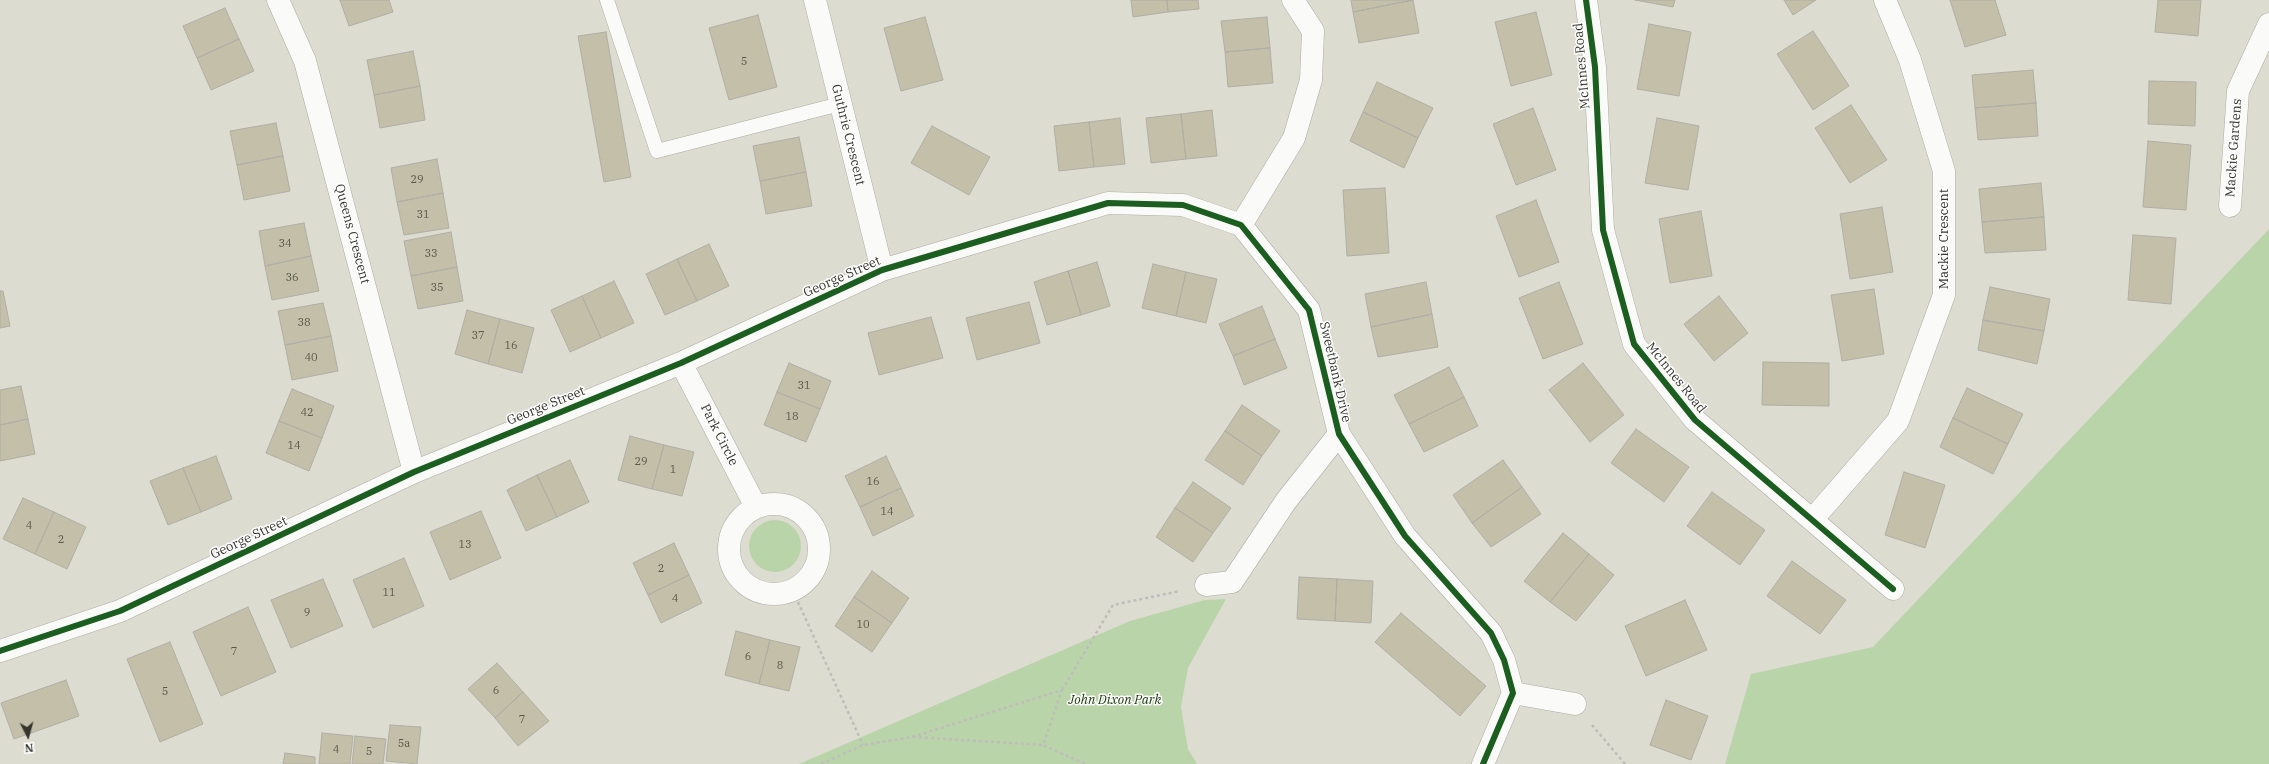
<!DOCTYPE html>
<html>
<head>
<meta charset="utf-8">
<style>
  body { margin:0 }
  #map { position:relative; width:2269px; height:764px; overflow:hidden; background:#dddcd1; font-family:"IBM Plex Serif",serif }
  canvas { display:block }
  .north { position:absolute; left:8px; top:716px; width:40px; height:40px; -webkit-text-stroke:3px #fff; paint-order:stroke; rotate:174deg; font-size:11px; font-weight:700; line-height:16px; text-align:center; color:#37362e }
  .north::after { content:''; display:block; margin:auto; width:14px; height:18px; background:#37362e; clip-path:polygon(50% 0,100% 100%,50% 72%,0 100%) }
</style>
</head>
<body>
<div id="map">
<canvas width="2269" height="764"></canvas>
<div class="north">N</div>
</div>
<script>
const ctx = document.querySelector('canvas').getContext('2d');
ctx.lineJoin = 'round';
function paint(path, color) {
  ctx.fillStyle = color;
  ctx.fill(path, 'evenodd');
}
function shape(rows) {
  const path = new Path2D();
  for (const r of rows) {
    if (r.length === 3) {
      path.moveTo(r[0] + r[2], r[1]);
      path.arc(r[0], r[1], r[2], 0, 2 * Math.PI);
      continue;
    }
    path.moveTo(r[0], r[1]);
    for (let i = 2; i < r.length; i += 2) path.lineTo(r[i], r[i + 1]);
  }
  return path;
}
function trace(path, color, width, dash) {
  ctx.strokeStyle = color;
  ctx.lineWidth = width;
  ctx.lineCap = dash ? 'butt' : 'round';
  ctx.setLineDash(dash || []);
  ctx.stroke(path);
}
function label(font, color, halo, rows, align = 'center') {
  ctx.font = font + ' "IBM Plex Serif",serif';
  ctx.lineWidth = 3;
  ctx.setLineDash([]);
  ctx.textBaseline = 'middle';
  ctx.strokeStyle = halo;
  ctx.fillStyle = color;
  for (const [text, x, y, turn = 0] of rows) {
    ctx.save();
    ctx.translate(x, y);
    ctx.rotate((+turn || 0) * Math.PI / 180);
    ctx.textAlign = isNaN(turn) ? turn : align;
    if (halo) ctx.strokeText(text, 0, 0);
    ctx.fillText(text, 0, 0);
    ctx.restore();
  }
}
const green = shape([
  [2269,229,2269,764,1725,764,1751,674,1873,647],
  [775,546,26],
  [1226,599,1188,668,1181,707,1188,749,1197,764,799,764,1130,621,1205,600]
]);
const building = shape([
  [340,0,389,0,393,12,349,26,340,0],
  [1131,0,1167,0,1168,12,1133,17,1131,0],
  [1167,0,1198,0,1199,9,1168,12,1167,0],
  [1351,0,1413,0,1353,12,1351,0],
  [1413,0,1419,33,1359,43,1353,12,1413,0],
  [1635,0,1675,0,1673,7,1635,0],
  [1784,0,1816,0,1793,15,1784,0],
  [1950,0,1995,0,2006,35,1965,47,1950,0],
  [2158,0,2201,0,2198,36,2155,32,2158,0],
  [225,8,239,39,197,58,183,26,225,8],
  [1536,12,1552,75,1511,86,1495,22,1536,12],
  [758,15,777,87,729,100,709,28,758,15],
  [925,17,943,80,901,91,884,28,925,17],
  [1267,17,1270,48,1225,52,1221,21,1267,17],
  [1649,24,1691,32,1679,96,1637,89,1649,24],
  [1813,31,1849,86,1813,110,1777,54,1813,31],
  [606,32,631,177,604,182,578,36,606,32],
  [239,39,254,71,211,90,197,58,239,39],
  [1270,48,1273,83,1228,87,1225,52,1270,48],
  [413,51,420,86,374,95,367,60,413,51],
  [2033,70,2036,103,1975,108,1972,75,2033,70],
  [2149,81,2196,82,2195,126,2148,124,2149,81],
  [1377,82,1433,108,1418,138,1363,112,1377,82],
  [420,86,425,120,380,128,374,95,420,86],
  [2036,103,2038,136,1978,140,1975,108,2036,103],
  [1851,105,1887,160,1850,183,1815,128,1851,105],
  [1533,108,1556,170,1516,185,1493,124,1533,108],
  [1212,110,1217,156,1186,159,1181,114,1212,110],
  [1363,112,1418,138,1404,168,1350,141,1363,112],
  [1181,114,1186,159,1151,163,1146,118,1181,114],
  [1120,118,1125,164,1094,167,1089,122,1120,118],
  [1657,118,1699,126,1688,190,1645,183,1657,118],
  [1089,122,1094,167,1059,171,1054,126,1089,122],
  [276,123,283,156,237,165,230,131,276,123],
  [932,126,990,157,969,195,911,163,932,126],
  [799,137,806,172,760,181,753,146,799,137],
  [2148,141,2191,145,2186,210,2143,207,2148,141],
  [283,156,290,191,244,200,237,165,283,156],
  [437,159,443,193,397,202,391,168,437,159],
  [806,172,812,206,766,214,760,181,806,172],
  [2041,183,2044,217,1982,222,1979,189,2041,183],
  [1385,188,1389,253,1347,256,1343,190,1385,188],
  [443,193,449,228,404,235,397,202,443,193],
  [1536,200,1559,262,1519,277,1496,216,1536,200],
  [1882,207,1893,272,1850,279,1840,214,1882,207],
  [1701,211,1712,276,1670,283,1659,219,1701,211],
  [2044,217,2046,250,1985,253,1982,222,2044,217],
  [304,223,311,256,265,266,259,231,304,223],
  [451,232,457,267,411,276,404,241,451,232],
  [2133,235,2176,238,2171,304,2128,300,2133,235],
  [709,244,729,286,697,301,677,259,709,244],
  [311,256,319,291,272,300,265,266,311,256],
  [677,259,697,301,665,315,646,274,677,259],
  [1097,262,1110,306,1081,315,1068,271,1097,262],
  [1153,264,1186,272,1176,316,1142,308,1153,264],
  [457,267,463,301,418,309,411,276,457,267],
  [1068,271,1081,315,1047,325,1034,282,1068,271],
  [1186,272,1217,279,1206,323,1176,316,1186,272],
  [614,281,634,323,601,338,582,296,614,281],
  [1426,282,1432,314,1371,327,1365,294,1426,282],
  [1559,282,1583,344,1543,359,1519,298,1559,282],
  [1990,287,2050,299,2044,331,1983,320,1990,287],
  [1874,289,1884,354,1842,361,1831,295,1874,289],
  [0,291,3,291,10,326,0,328,0,291],
  [582,296,601,338,570,352,551,310,582,296],
  [1719,296,1748,333,1714,361,1684,324,1719,296],
  [1029,302,1040,343,977,360,966,318,1029,302],
  [323,303,331,336,285,345,278,311,323,303],
  [1262,306,1275,339,1233,356,1219,324,1262,306],
  [467,310,500,319,488,364,455,354,467,310],
  [1432,314,1438,347,1378,357,1371,327,1432,314],
  [931,317,943,358,879,375,868,333,931,317],
  [500,319,534,328,522,373,488,364,500,319],
  [1983,320,2044,331,2037,364,1978,350,1983,320],
  [331,336,338,371,292,380,285,345,331,336],
  [1275,339,1287,368,1244,385,1233,356,1275,339],
  [1763,362,1829,363,1829,406,1762,405,1763,362],
  [789,363,831,381,820,409,777,392,789,363],
  [1583,363,1624,415,1590,442,1549,390,1583,363],
  [1449,367,1464,397,1409,424,1394,395,1449,367],
  [21,386,28,419,0,425,0,390,21,386],
  [1967,388,2023,414,2008,444,1953,418,1967,388],
  [292,389,334,406,322,438,279,421,292,389],
  [777,392,820,409,806,442,764,425,777,392],
  [1464,397,1478,426,1424,452,1409,424,1464,397],
  [1242,405,1280,431,1262,456,1225,431,1242,405],
  [1953,418,2008,444,1993,474,1940,447,1953,418],
  [28,419,35,454,0,461,0,425,28,419],
  [279,421,322,438,309,471,266,453,279,421],
  [1636,429,1689,467,1664,502,1611,463,1636,429],
  [1225,431,1262,456,1243,485,1205,460,1225,431],
  [630,436,664,445,652,489,618,480,630,436],
  [664,445,694,452,682,496,652,489,664,445],
  [216,456,232,499,201,512,183,468,216,456],
  [886,456,901,488,860,507,845,476,886,456],
  [570,460,589,502,557,517,537,475,570,460],
  [1503,460,1522,487,1472,523,1453,495,1503,460],
  [183,468,201,512,168,525,150,481,183,468],
  [1904,472,1945,485,1925,548,1885,535,1904,472],
  [537,475,557,517,526,531,507,490,537,475],
  [1193,482,1231,508,1213,533,1175,508,1193,482],
  [1522,487,1541,514,1491,547,1472,523,1522,487],
  [901,488,914,516,873,536,860,507,901,488],
  [1712,492,1765,530,1740,565,1687,526,1712,492],
  [23,498,54,512,35,554,3,539,23,498],
  [1175,508,1213,533,1193,562,1156,537,1175,508],
  [481,511,501,558,450,580,430,532,481,511],
  [54,512,86,527,67,569,35,554,54,512],
  [1563,533,1589,554,1550,602,1524,581,1563,533],
  [674,543,689,575,648,595,633,563,674,543],
  [1589,554,1614,575,1576,621,1550,602,1589,554],
  [404,558,424,606,373,628,353,580,404,558],
  [1792,561,1846,600,1820,634,1767,596,1792,561],
  [872,571,909,598,892,623,854,597,872,571],
  [689,575,702,603,661,623,648,595,689,575],
  [1299,577,1337,579,1335,621,1297,619,1299,577],
  [323,579,343,626,291,648,271,600,323,579],
  [1337,579,1373,581,1371,623,1335,621,1337,579],
  [854,597,892,623,872,652,835,626,854,597],
  [1685,600,1707,650,1646,676,1625,626,1685,600],
  [248,607,276,672,221,696,193,632,248,607],
  [1401,613,1486,686,1460,716,1375,642,1401,613],
  [736,631,770,640,759,684,725,675,736,631],
  [770,640,800,647,789,691,759,684,770,640],
  [170,642,203,724,160,742,127,659,170,642],
  [497,663,523,692,495,718,468,689,497,663],
  [66,680,79,716,14,739,1,703,66,680],
  [523,692,549,721,518,746,495,718,523,692],
  [1666,700,1708,716,1691,760,1650,745,1666,700],
  [390,725,421,727,417,764,386,761,390,725],
  [322,733,353,736,350,764,319,764,322,733],
  [355,736,386,739,383,764,352,764,355,736],
  [285,753,315,757,315,764,283,764,285,753]
]);
const path = shape([
  [793,591,863,745],
  [1062,690,1113,605,1180,591],
  [1592,725,1625,764],
  [913,737,1043,745],
  [821,764,863,745,912,737,1062,690,1043,745,1085,764]
]);
const service = shape([
  [607,0,657,151,840,104]
]);
const minor = shape([
  [278,0,305,61,414,472],
  [815,0,882,270],
  [1586,0,1595,67,1603,230,1634,344,1695,420,1893,589],
  [2230,206,2238,91,2269,24],
  [1241,225,1294,138,1311,80,1313,31,1293,0],
  [681,363,756,507],
  [774,549,45],
  [1812,520,1898,421,1944,295,1944,171,1910,60,1885,0],
  [1206,585,1232,582,1286,501,1339,434],
  [0,651,120,611,414,472,681,363,882,270,1108,203,1183,205,1241,225,1309,310,1339,434,1405,536,1491,633,1504,660,1513,693,1483,764],
  [1513,693,1575,704]
]);
const cycleway = shape([
  [1586,0,1595,67,1603,230,1634,344,1695,420,1893,589],
  [0,651,120,611,414,472,681,363,882,270,1108,203,1183,205,1241,225,1309,310,1339,434,1405,536,1491,633,1504,660,1513,693,1483,764]
]);
const numberNames = [
  ["5",744,62],
  ["29",417,180],
  ["31",423,215],
  ["34",285,244],
  ["33",431,254],
  ["36",292,278],
  ["35",437,288],
  ["38",304,323],
  ["37",478,336],
  ["16",511,346],
  ["40",311,358],
  ["31",804,386],
  ["42",307,413],
  ["18",792,417],
  ["14",294,446],
  ["29",641,462],
  ["1",673,470],
  ["16",873,482],
  ["14",887,512],
  ["4",29,526],
  ["2",61,540],
  ["13",465,545],
  ["2",661,569],
  ["11",389,593],
  ["4",675,599],
  ["9",307,613],
  ["10",863,625],
  ["7",234,652],
  ["6",748,657],
  ["8",780,666],
  ["6",496,691],
  ["5",165,692],
  ["7",522,720],
  ["5a",404,744],
  ["4",336,750],
  ["5",369,752]
];
const streetNames = [
  ["McInnes Road",1582,66,-95],
  ["Guthrie Crescent",848,135,76],
  ["Mackie Gardens",2234,148,-86],
  ["Queens Crescent",352,234,75],
  ["Mackie Crescent",1944,239,-90],
  ["George Street",842,277,-24],
  ["Sweetbank Drive",1335,372,77],
  ["McInnes Road",1676,378,51],
  ["George Street",546,406,-22],
  ["Park Circle",719,435,63],
  ["George Street",249,538,-25]
];
const parkNames = [
  ["John Dixon Park",1115,700]
];
paint(green, '#bad4aa');
paint(building, '#c3bfa8');
trace(building, '#b0aea6', 1);
trace(service, '#adaca3', 15);
trace(minor, '#adaca3', 23);
trace(path, '#bebdba', 2.5, [3, 3]);
trace(service, '#fafaf8', 14);
trace(minor, '#fafaf8', 22);
trace(cycleway, '#1b5e20', 6);
label('11px', '#5a584c', null, numberNames);
label('13px', '#37362e', '#fff', streetNames);
label('italic 13px', '#163804', '#fff', parkNames);
</script>
</body>
</html>
